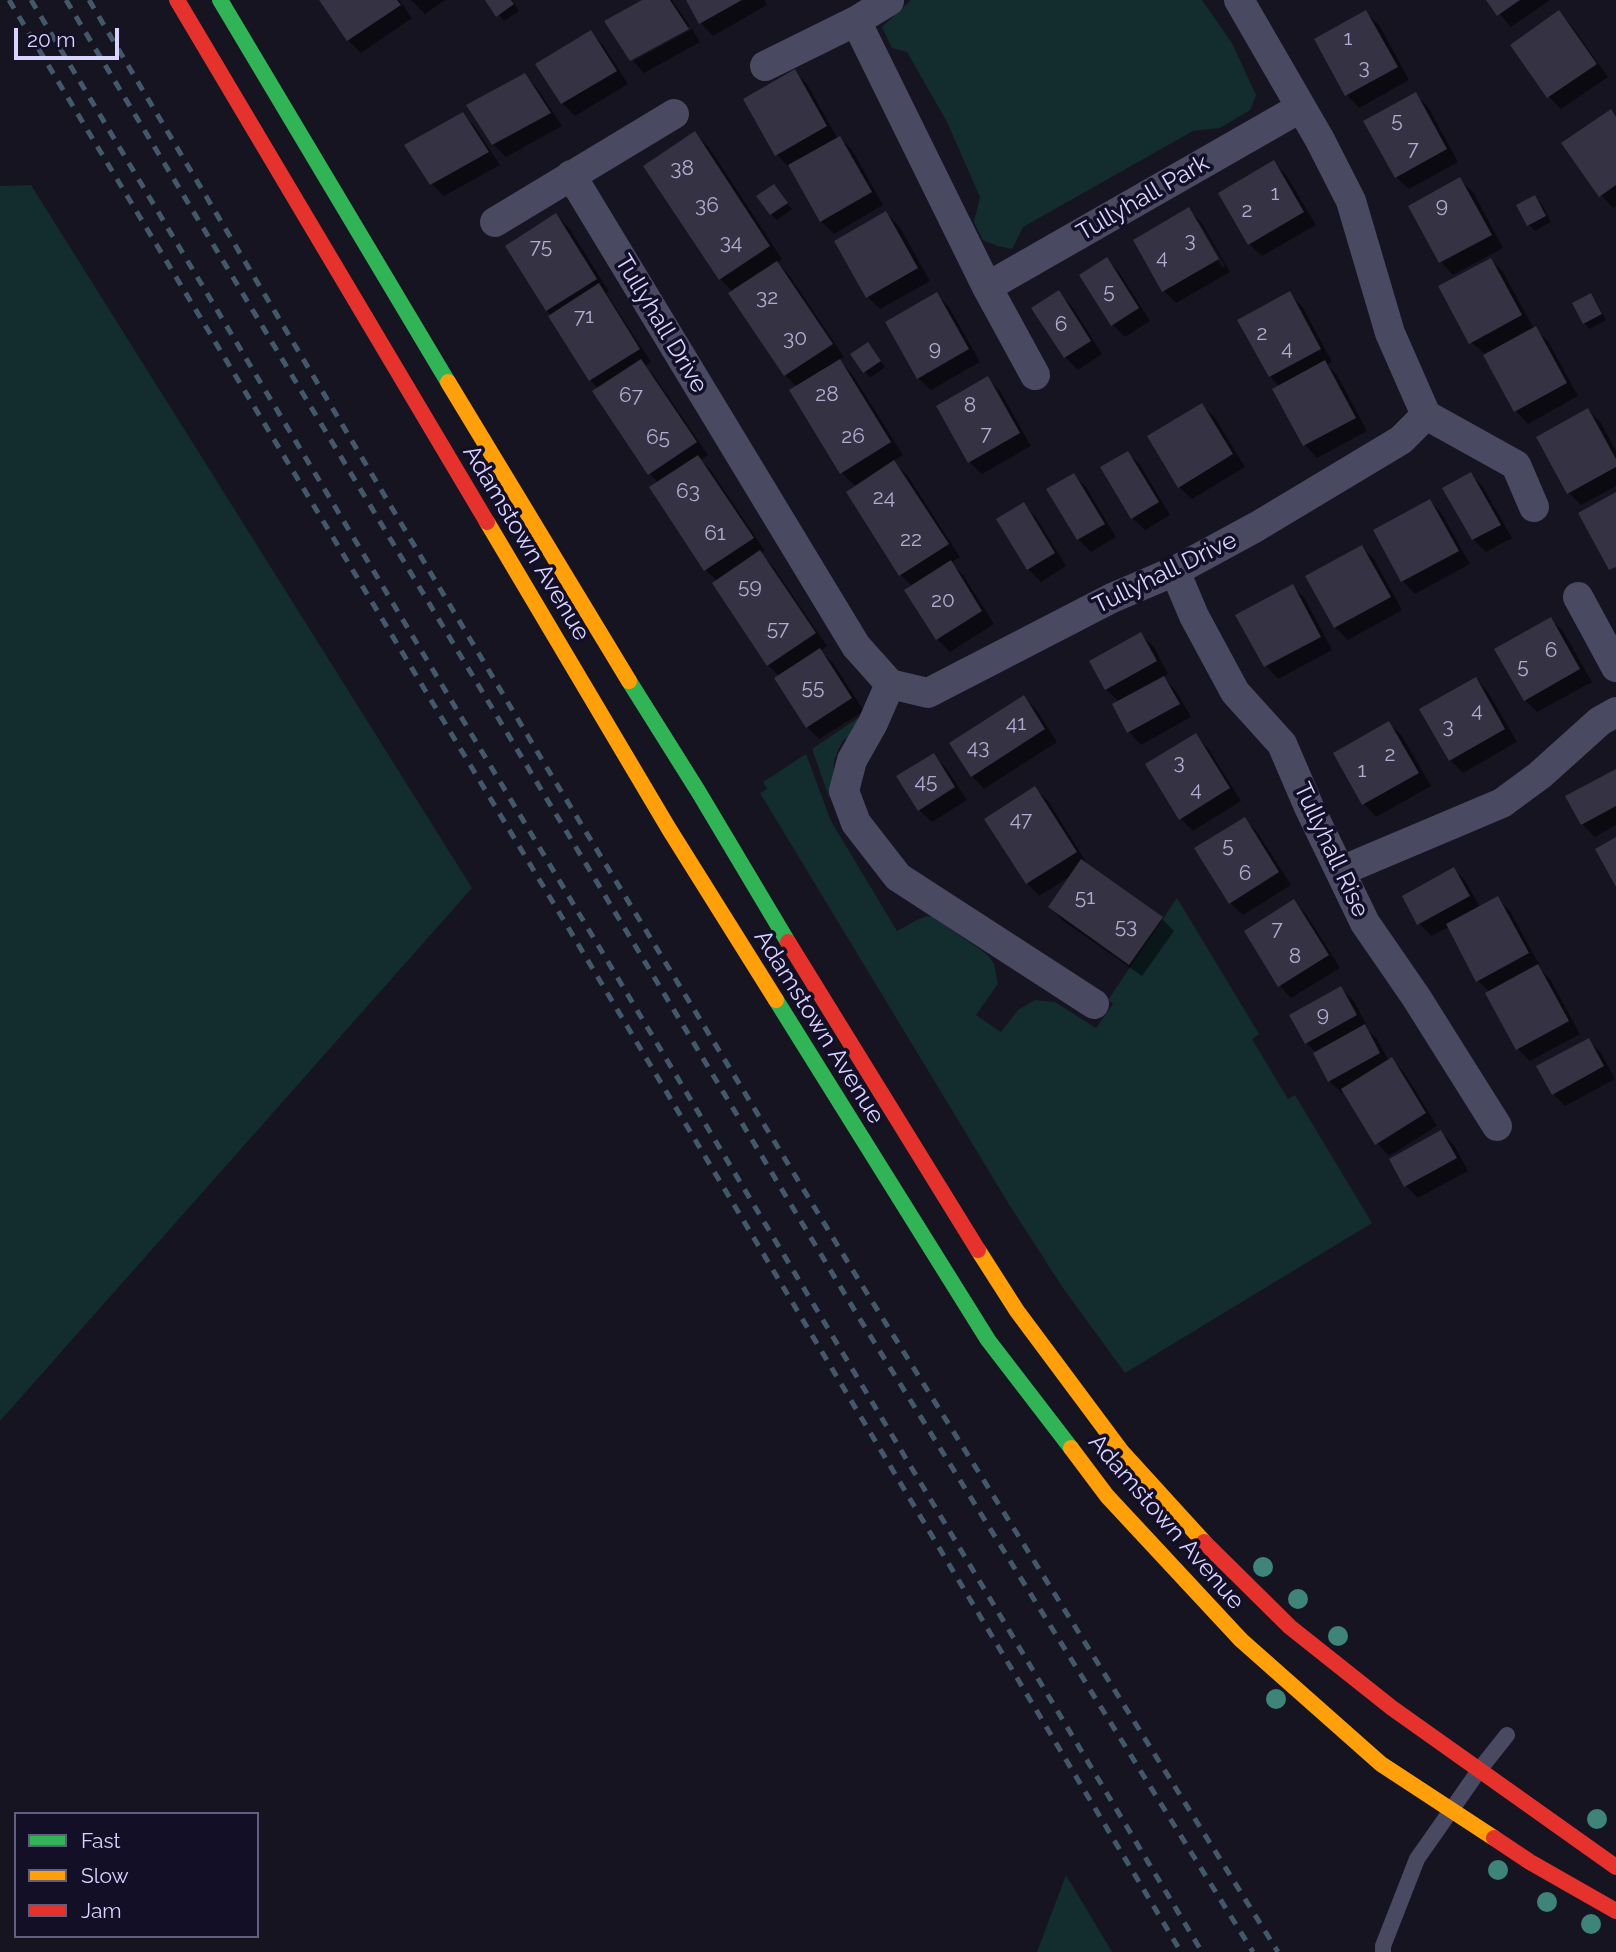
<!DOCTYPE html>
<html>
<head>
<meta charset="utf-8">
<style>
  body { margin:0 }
  #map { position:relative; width:1616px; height:1952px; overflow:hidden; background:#161421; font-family:Raleway,sans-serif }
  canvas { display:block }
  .legend { position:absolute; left:14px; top:1812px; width:245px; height:126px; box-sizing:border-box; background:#130f26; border:2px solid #625e7d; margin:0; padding:9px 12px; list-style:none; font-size:21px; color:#d9d4ff }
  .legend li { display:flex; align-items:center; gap:14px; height:35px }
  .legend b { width:35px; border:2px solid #625e7d }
  .scale { position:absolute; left:14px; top:28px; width:105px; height:32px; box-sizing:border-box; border:4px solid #d9d4ff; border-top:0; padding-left:9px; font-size:21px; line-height:24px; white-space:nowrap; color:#d9d4ff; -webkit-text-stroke:5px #130f26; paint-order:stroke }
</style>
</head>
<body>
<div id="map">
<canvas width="1616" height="1952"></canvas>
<ul class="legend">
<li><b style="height:9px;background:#30b455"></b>Fast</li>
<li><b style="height:9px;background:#ff9f0a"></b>Slow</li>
<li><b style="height:9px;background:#e5322d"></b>Jam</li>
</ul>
<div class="scale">20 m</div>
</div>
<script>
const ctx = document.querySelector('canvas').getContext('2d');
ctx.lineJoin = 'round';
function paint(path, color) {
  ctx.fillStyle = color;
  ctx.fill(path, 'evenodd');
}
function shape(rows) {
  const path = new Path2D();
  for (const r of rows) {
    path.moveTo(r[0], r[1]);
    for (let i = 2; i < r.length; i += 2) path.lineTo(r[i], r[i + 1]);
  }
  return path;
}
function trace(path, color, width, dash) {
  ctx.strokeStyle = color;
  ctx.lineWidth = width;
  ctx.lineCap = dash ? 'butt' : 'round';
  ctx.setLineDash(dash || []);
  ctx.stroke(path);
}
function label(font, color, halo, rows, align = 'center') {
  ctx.font = font + ' Raleway,sans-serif';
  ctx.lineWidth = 7;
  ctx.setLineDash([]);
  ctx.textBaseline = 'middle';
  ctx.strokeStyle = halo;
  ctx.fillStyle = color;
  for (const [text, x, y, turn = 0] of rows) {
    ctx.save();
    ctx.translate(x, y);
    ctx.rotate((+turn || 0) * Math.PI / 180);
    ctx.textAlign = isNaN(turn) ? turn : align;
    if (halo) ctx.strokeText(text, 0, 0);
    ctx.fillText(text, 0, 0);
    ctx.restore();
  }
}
const green = shape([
  [911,0,1202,0,1232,43,1256,95,1250,110,1220,128,1193,131,1023,227,1012,249,997,246,983,240,974,222,980,197,947,122,907,52,892,48,882,27],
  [31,185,472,888,0,1421,0,186],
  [858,718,861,719,849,741,845,738,839,748,834,761,833,794,829,797,812,749],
  [806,754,831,821,897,931,919,919,927,916,933,917,988,955,994,964,998,984,976,1015,1001,1032,1018,1010,1035,1000,1055,1002,1096,1028,1113,1004,1108,1000,1177,898,1259,1034,1252,1039,1288,1099,1295,1095,1372,1223,1125,1373,1063,1288,1010,1206,760,793,767,789,763,782],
  [1066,1875,1112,1952,1037,1952]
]);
const shadow = shape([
  [321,0,399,0,412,18,361,53,348,40],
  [411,0,445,0,425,14],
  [488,0,512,0,519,11,504,21],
  [646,0,672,0,690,26,632,58,632,60,607,21],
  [688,0,764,0,767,5,713,36,701,23],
  [1488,0,1550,0,1511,27],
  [1366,13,1379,25,1409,80,1359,108,1347,95],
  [1559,13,1571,25,1608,77,1561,109,1549,97,1513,45],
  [692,29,700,42,644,73,633,61],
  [591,33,603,45,628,84,575,116,562,103],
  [795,72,807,84,838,139,840,138,852,150,883,205,834,234,821,221,790,166,789,167,776,154],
  [525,75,537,88,562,126,506,157,493,144],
  [1415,94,1428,107,1458,162,1409,189,1396,177],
  [1610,111,1616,117,1616,206,1613,208,1601,195],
  [462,114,475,127,500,165,444,196,432,184],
  [695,134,708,146,782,259,777,263,789,275,844,357,839,360,852,374,903,455,893,461,907,475,960,557,951,563,963,575,994,624,950,652,937,639,913,587,901,575,856,487,842,473,797,387,785,375,731,293,733,292,720,279],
  [1274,163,1286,175,1316,225,1262,256,1249,244],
  [1460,180,1473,192,1503,248,1453,275,1441,262,1410,207],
  [774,186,792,209,777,220,771,214],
  [1535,198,1541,203,1551,222,1535,231,1529,225],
  [1188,210,1201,222,1230,272,1176,303,1164,291],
  [1195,222,1199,222,1225,266,1222,267],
  [886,213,899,226,930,281,880,309,868,297],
  [556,215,569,228,609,292,606,293,651,362,645,366,653,374,708,455,701,460,710,469,765,551,761,554,772,565,827,646,820,651,833,663,864,711,819,739,807,727,779,676,768,665,717,581,706,570,659,483,649,473,599,389,590,380,547,310],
  [1107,260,1119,272,1150,321,1125,337,1113,325],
  [1491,260,1503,272,1534,329,1548,341,1578,396,1528,424,1516,411,1485,354,1471,342],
  [1058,293,1071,305,1102,354,1078,370,1065,357],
  [1289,294,1302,306,1332,362,1327,365,1337,375,1367,431,1317,458,1305,445,1275,390,1280,387,1270,376],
  [937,295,949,307,980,362,931,390,918,378],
  [1590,295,1596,301,1606,320,1590,329,1584,323],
  [868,344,885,367,870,378,852,354],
  [988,379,1000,391,1031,446,982,474,969,462],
  [1202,405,1215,418,1245,467,1192,499,1179,487],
  [1588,410,1601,423,1616,451,1616,486,1581,505,1569,493],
  [1128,453,1140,465,1170,515,1145,530,1132,518],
  [1471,474,1483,487,1512,538,1486,552,1473,539,1445,489],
  [1073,475,1086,487,1116,537,1091,552,1078,539],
  [1430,501,1442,514,1470,564,1415,594,1403,581,1375,531],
  [1023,504,1036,517,1066,566,1041,582,1028,569],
  [1362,547,1374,559,1402,610,1348,640,1335,627,1307,577],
  [1292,586,1305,599,1332,650,1278,679,1266,666,1238,616],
  [1550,619,1563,631,1592,682,1537,712,1525,700],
  [1141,635,1154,647,1168,674,1163,677,1176,691,1191,717,1141,745,1129,732,1119,702,1106,689],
  [1476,679,1488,692,1517,742,1463,773,1450,760],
  [1024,697,1036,709,1057,742,984,789,972,776],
  [1389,723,1402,736,1431,786,1376,817,1364,804,1335,754],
  [1195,735,1208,748,1241,801,1193,831,1181,819],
  [933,755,946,768,967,800,932,822,919,810],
  [1616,771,1616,825,1595,837,1582,824],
  [1035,789,1048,801,1088,865,1161,918,1174,931,1142,976,1062,920,1050,907,1072,875,1039,896,1027,883],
  [1245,819,1257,832,1291,885,1243,915,1230,903],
  [1454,869,1466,882,1480,907,1497,898,1510,911,1540,966,1538,967,1550,979,1580,1034,1530,1061,1518,1049,1490,992,1478,981,1449,927,1431,936,1419,923],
  [1294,902,1306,914,1340,968,1291,998,1279,985],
  [1341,988,1354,1001,1368,1028,1367,1029,1377,1039,1389,1061,1392,1060,1404,1072,1437,1126,1389,1156,1377,1143,1345,1092,1342,1093,1329,1081,1316,1053,1306,1042],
  [1588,1040,1601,1053,1615,1079,1565,1106,1553,1094],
  [1441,1132,1454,1145,1468,1171,1418,1198,1406,1186]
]);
const building = shape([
  [319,0,397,0,401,5,347,41],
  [485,0,511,0,514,4,496,17],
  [642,0,670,0,689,29,630,61,604,21],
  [686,0,742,0,699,24],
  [1486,0,1520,0,1497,16],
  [1366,10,1398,67,1345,96,1314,39],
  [1559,10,1597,64,1547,98,1510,45],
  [591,30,617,71,561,104,535,64],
  [795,69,827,126,775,156,743,99],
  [525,73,551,113,492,145,466,105],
  [1416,92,1447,149,1395,178,1363,121],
  [1611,109,1616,117,1616,185,1599,197,1561,143],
  [463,112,489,152,430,185,404,145],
  [695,131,770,246,719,280,643,166],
  [840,136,872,192,820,222,788,165],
  [1274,160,1304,212,1248,245,1218,193],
  [1460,177,1492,235,1439,263,1408,206],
  [774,184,788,203,770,215,756,196],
  [1535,195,1546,216,1527,226,1516,205],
  [1189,207,1219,259,1162,292,1133,240],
  [886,211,918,268,866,298,834,241],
  [556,213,597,279,546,311,505,246],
  [1107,257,1139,308,1111,326,1079,275],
  [1491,258,1522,315,1469,344,1438,286],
  [777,261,833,344,784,376,728,293],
  [599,283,640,349,589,381,548,316],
  [1059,290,1091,341,1064,358,1031,308],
  [1290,291,1321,349,1269,377,1237,320],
  [937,292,969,349,917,379,885,322],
  [1591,293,1602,314,1583,324,1572,303],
  [1536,326,1567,383,1514,412,1483,355],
  [868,342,881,361,863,373,850,354],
  [641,359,697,442,648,475,592,391],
  [840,359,891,442,840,474,789,390],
  [1325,360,1356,418,1303,446,1272,389],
  [988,376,1020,433,968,463,936,406],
  [1202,403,1233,454,1178,488,1147,436],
  [1588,408,1616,459,1616,467,1567,494,1536,437],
  [1128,451,1159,502,1131,519,1100,467],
  [698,455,754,538,704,571,649,487],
  [894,460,949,544,899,576,846,492],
  [1471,472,1501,525,1472,540,1442,488],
  [1074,473,1105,524,1077,540,1046,489],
  [1616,492,1616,567,1609,570,1578,513],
  [1430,499,1459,551,1401,582,1373,530],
  [1024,502,1055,553,1027,570,996,519],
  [1362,545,1391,597,1334,628,1305,576],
  [760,550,816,633,767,666,712,583],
  [951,560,982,611,936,640,904,590],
  [1293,584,1321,637,1264,667,1235,615],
  [1551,617,1580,669,1524,701,1494,649],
  [1141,632,1157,661,1105,690,1089,661],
  [820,648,852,698,806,728,774,678],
  [1164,676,1180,704,1127,733,1112,704],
  [1476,677,1505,729,1449,761,1419,709],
  [1024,695,1045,729,971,777,949,743],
  [1389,721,1419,773,1362,805,1333,753],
  [1196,733,1230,788,1179,820,1145,764],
  [934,753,955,787,918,811,896,776],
  [1616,769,1616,806,1581,825,1565,796],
  [1035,786,1077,852,1026,884,984,819],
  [1245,817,1279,872,1229,904,1194,848],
  [1616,837,1616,887,1595,849],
  [1081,859,1163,917,1129,965,1048,907],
  [1454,867,1470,896,1417,925,1402,896],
  [1498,896,1529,953,1476,982,1446,924],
  [1294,899,1329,955,1278,987,1244,931],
  [1538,964,1569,1021,1516,1050,1485,993],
  [1341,986,1357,1015,1305,1044,1289,1015],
  [1365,1024,1380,1053,1328,1082,1313,1053],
  [1589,1038,1604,1066,1552,1095,1536,1066],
  [1392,1057,1426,1113,1375,1145,1341,1089],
  [1441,1130,1457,1158,1404,1187,1389,1159]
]);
const lane = shape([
  [1383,1952,1383,1946,1417,1859,1480,1769,1507,1735]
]);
const street = shape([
  [1239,0,1320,140,1351,201,1390,333,1426,415,1516,465,1534,507],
  [856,21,889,1],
  [765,66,856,21,987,287,1035,375],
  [571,175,856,646,890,684,928,693,1112,598,1175,571,1256,527,1401,440,1426,415],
  [495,222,674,114],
  [987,287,1300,108],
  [1175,571,1194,616,1235,692,1282,744,1309,807,1365,923,1416,997,1497,1126],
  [1578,597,1616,667],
  [890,684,873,723,852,760,844,791,856,823,898,877,1094,1004],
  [1341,871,1502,803,1540,775,1600,721,1616,712]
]);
const fast = shape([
  [220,0,448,382],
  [629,681,698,791,788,942],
  [776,1000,988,1340,1071,1448]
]);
const slow = shape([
  [448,382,629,681],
  [487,522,669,829,776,1000],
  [978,1250,1017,1311,1122,1452,1204,1542],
  [1071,1448,1107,1496,1241,1640,1381,1764,1494,1838]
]);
const jam = shape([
  [177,0,487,522],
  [788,942,978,1250],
  [1204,1542,1290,1627,1392,1708,1616,1867],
  [1494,1838,1530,1862,1616,1911]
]);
const rail = shape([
  [9,0,560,914,1181,1952],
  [31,0,1202,1952],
  [66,0,858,1316,1253,1952],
  [89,0,544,763,855,1274,1278,1952]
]);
const trees = [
  [1263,1567],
  [1298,1599],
  [1338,1636],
  [1276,1699],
  [1597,1819],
  [1498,1870],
  [1547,1902],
  [1591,1924]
];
const numberNames = [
  ["1",1348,39],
  ["3",1364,68],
  ["5",1397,121],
  ["7",1413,149],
  ["38",682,169],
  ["1",1275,194],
  ["36",707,206],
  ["9",1442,206],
  ["2",1247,211],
  ["3",1190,241],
  ["34",731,243],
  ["75",541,247],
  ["4",1162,258],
  ["5",1109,292],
  ["32",767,298],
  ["71",584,317],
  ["6",1061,325],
  ["2",1262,334],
  ["30",795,339],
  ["9",935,349],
  ["4",1287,349],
  ["28",827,395],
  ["67",631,396],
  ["8",970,406],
  ["7",986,434],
  ["26",853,437],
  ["65",658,438],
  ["63",688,492],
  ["24",884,498],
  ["61",715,534],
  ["22",911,540],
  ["59",750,587],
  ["20",943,601],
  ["57",778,629],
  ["6",1551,651],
  ["5",1523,667],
  ["55",813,688],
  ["4",1477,711],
  ["41",1016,724],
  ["3",1448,727],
  ["43",978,748],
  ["2",1390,755],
  ["3",1179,763],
  ["1",1362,771],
  ["45",926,782],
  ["4",1196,790],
  ["47",1021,820],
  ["5",1228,846],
  ["6",1245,874],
  ["51",1085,898],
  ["53",1126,927],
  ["7",1277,929],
  ["8",1295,957],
  ["9",1323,1015]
];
const streetNames = [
  ["Tullyhall Park",1143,198,-30],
  ["Tullyhall Drive",661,324,59],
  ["Adamstown Avenue",526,543,59],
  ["Tullyhall Drive",1165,573,-26],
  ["Tullyhall Rise",1331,850,65],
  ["Adamstown Avenue",819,1027,58],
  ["Adamstown Avenue",1166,1522,49]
];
paint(green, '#132c2d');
paint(shadow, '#0007');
paint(building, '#343243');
trace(lane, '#4a4962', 16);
trace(street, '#4a4962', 30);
trace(fast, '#30b455', 16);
trace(slow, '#ff9f0a', 16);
trace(jam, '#e5322d', 16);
trace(rail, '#43596b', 5, [10, 9]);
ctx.fillStyle = '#3e8478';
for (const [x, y] of trees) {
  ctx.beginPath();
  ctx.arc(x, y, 10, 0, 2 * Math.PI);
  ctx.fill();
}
label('21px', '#b0acd0', null, numberNames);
label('24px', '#d9d4ff', '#130f26', streetNames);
</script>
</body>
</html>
